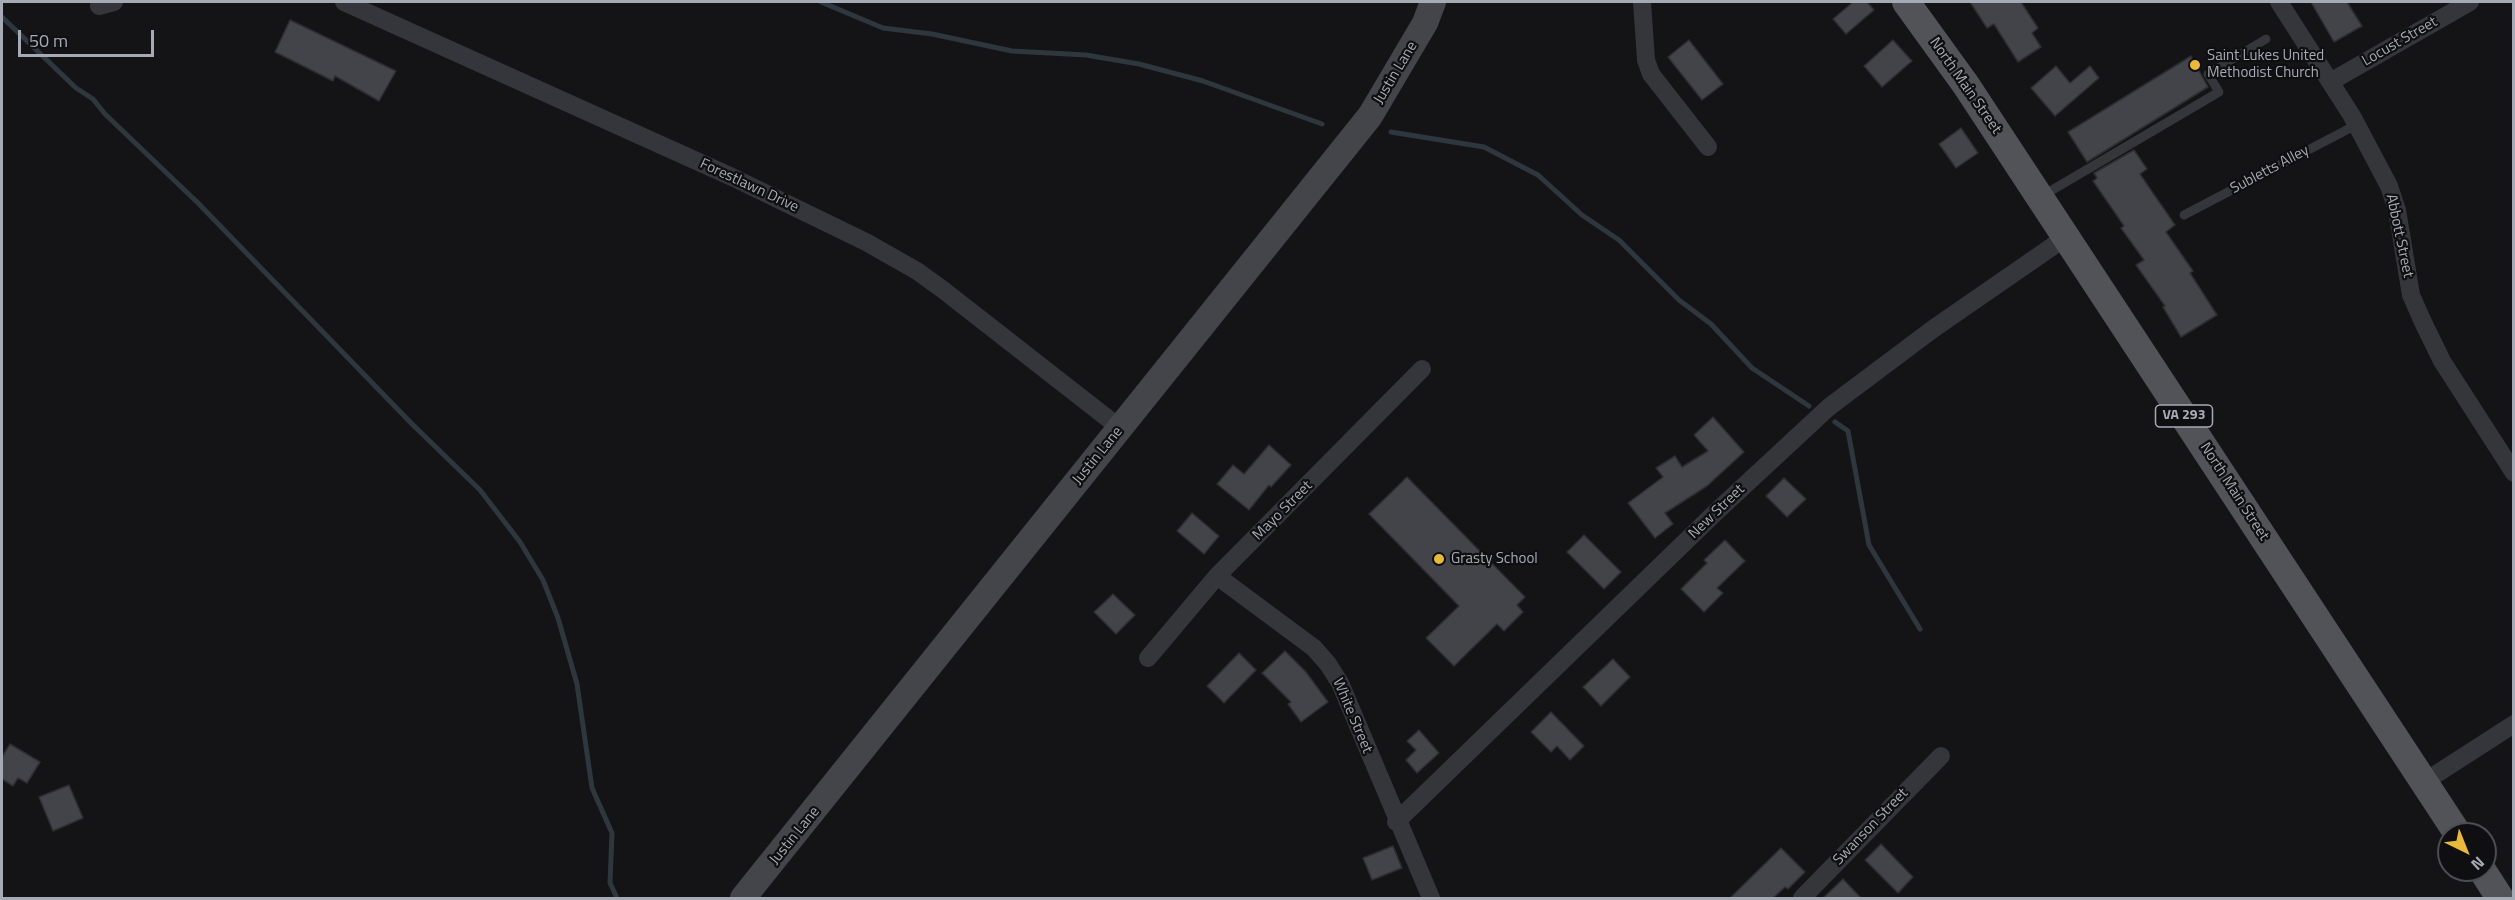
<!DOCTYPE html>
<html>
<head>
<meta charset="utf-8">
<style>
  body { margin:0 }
  #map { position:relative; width:2515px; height:900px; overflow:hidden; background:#141416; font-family:"Titillium Web",sans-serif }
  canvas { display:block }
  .frame { position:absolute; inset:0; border:3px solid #a6aab5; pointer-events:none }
  .north { position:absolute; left:2437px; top:822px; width:60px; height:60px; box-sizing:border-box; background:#0f0f11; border:2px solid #4b4d53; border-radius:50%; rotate:137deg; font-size:16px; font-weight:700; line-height:24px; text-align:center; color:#a6aab5 }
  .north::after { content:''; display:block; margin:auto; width:21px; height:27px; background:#e9b939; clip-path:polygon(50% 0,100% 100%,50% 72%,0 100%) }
  .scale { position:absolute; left:18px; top:30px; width:136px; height:27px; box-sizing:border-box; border:3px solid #a6aab5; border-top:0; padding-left:8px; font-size:18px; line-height:21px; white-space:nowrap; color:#a6aab5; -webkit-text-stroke:4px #0f0f11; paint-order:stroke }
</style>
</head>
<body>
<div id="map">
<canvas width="2515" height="900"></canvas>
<div class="frame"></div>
<div class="north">N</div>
<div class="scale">50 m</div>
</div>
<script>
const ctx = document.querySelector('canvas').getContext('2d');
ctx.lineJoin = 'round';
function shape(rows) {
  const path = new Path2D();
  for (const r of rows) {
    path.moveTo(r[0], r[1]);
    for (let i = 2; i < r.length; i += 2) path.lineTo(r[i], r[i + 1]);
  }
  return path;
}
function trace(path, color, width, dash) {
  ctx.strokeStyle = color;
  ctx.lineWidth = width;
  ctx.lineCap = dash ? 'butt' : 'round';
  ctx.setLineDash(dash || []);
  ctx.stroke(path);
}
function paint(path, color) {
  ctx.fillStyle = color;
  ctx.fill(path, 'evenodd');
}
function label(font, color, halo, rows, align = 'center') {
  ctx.font = font + ' "Titillium Web",sans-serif';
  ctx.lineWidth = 4.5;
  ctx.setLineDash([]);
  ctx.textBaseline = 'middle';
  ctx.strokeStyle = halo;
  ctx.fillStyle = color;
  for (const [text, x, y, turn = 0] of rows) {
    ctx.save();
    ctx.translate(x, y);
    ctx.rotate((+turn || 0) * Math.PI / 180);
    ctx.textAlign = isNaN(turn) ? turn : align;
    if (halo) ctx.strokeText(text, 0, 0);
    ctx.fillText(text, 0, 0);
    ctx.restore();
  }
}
const stream = shape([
  [821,2,883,28,932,34,1012,51,1086,55,1139,64,1203,81,1322,124],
  [2,17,76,88,93,99,105,114,198,203,412,424,480,490,520,542,543,580,558,618,577,684,592,788,612,833,610,883,617,898],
  [1391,132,1484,147,1538,175,1582,215,1619,240,1679,300,1711,324,1752,368,1809,406],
  [1835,422,1848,431,1869,545,1920,629]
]);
const building = shape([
  [1853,2,1867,2,1874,10,1846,34,1833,19,1853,2],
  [1970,2,2021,2,2038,28,2032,33,2041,47,2018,62,1994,24,1987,28,1970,2],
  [2311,2,2347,2,2362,26,2334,42,2311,2],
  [290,20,396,71,379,101,335,76,333,81,275,52,290,20],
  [1689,40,1723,84,1702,100,1668,57,1689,40],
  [1893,40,1912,61,1882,87,1864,66,1893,40],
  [2191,56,2208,87,2087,162,2068,132,2191,56],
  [2056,66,2070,83,2090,66,2099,78,2055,116,2031,88,2056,66],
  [1961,128,1978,153,1956,168,1939,144,1961,128],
  [2134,150,2147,169,2140,174,2175,225,2166,232,2193,271,2190,273,2217,315,2181,337,2163,307,2165,306,2136,265,2144,260,2121,228,2124,226,2093,181,2097,178,2094,173,2134,150],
  [1713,417,1744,452,1707,486,1665,513,1673,524,1655,538,1628,503,1663,477,1656,468,1675,456,1682,467,1708,451,1694,435,1713,417],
  [1269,445,1291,465,1271,487,1269,485,1249,510,1217,484,1233,465,1244,474,1269,445],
  [1407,477,1525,597,1517,605,1523,612,1504,631,1497,624,1454,666,1426,638,1459,606,1369,514,1407,477],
  [1784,478,1806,499,1787,517,1766,496,1784,478],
  [1192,513,1219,536,1204,554,1177,531,1192,513],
  [1584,535,1621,572,1604,589,1567,552,1584,535],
  [1725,540,1745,561,1717,588,1723,593,1704,612,1681,589,1707,563,1704,560,1725,540],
  [1113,594,1135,615,1116,634,1094,612,1113,594],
  [1285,651,1306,672,1328,702,1301,722,1288,704,1291,702,1262,673,1285,651],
  [1239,653,1256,670,1224,703,1207,686,1239,653],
  [1613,659,1630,677,1601,706,1583,687,1613,659],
  [1551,712,1584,746,1570,760,1557,746,1551,752,1531,732,1551,712],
  [1419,730,1439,753,1417,773,1406,760,1416,750,1407,741,1419,730],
  [10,744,40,762,27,783,18,778,13,786,2,779,2,757,10,744],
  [69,785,83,818,53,831,39,797,69,785],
  [1881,844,1913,877,1898,893,1865,860,1881,844],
  [1393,846,1402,868,1372,880,1363,858,1393,846],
  [1781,848,1805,872,1788,889,1785,887,1773,898,1730,898,1781,848],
  [1843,879,1861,898,1823,898,1843,879]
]);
const lane = shape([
  [2042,196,2219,92,2208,74,2266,39],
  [2184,215,2356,125]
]);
const street = shape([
  [344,2,732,177,866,242,917,271,942,289,1120,428],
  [1642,2,1646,60,1651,74,1708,147],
  [2279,2,2352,116,2389,186,2397,210,2411,295,2422,320,2442,361,2514,473],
  [99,6,114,2],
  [2330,82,2470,2],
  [1217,576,1314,648,1328,664,1340,683,1431,898],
  [1148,658,1217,576,1422,369],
  [2424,782,2514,724],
  [1396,822,1717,511,1829,407,1933,329,2066,237],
  [1802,898,1941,756]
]);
const secondary = shape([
  [743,898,1370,116,1425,23,1433,2]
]);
const primary = shape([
  [1906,2,1966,85,2458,834],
  [2482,870,2500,898]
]);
const markers = [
  [2195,65,6,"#e9b939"],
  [1439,559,6,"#e9b939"]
];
const shields = [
  [2184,416,57]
];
const shieldNames = [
  ["VA 293",2184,416]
];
const streetNames = [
  ["Locust Street",2400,42,-30],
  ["Justin Lane",1396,73,-59],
  ["North Main Street",1965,86,55],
  ["Subletts Alley",2270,170,-28],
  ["Forestlawn Drive",749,186,25],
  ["Abbott Street",2399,236,78],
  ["Justin Lane",1098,456,-51],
  ["North Main Street",2234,492,57],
  ["Mayo Street",1283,511,-45],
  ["New Street",1717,512,-44],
  ["White Street",1352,716,67],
  ["Swanson Street",1871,827,-46],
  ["Justin Lane",795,836,-51]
];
const poiNames = [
  ["Saint Lukes United",2207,56],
  ["Methodist Church",2207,73],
  ["Grasty School",1451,559]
];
trace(stream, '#2e363e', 5);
paint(building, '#434449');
trace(building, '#2e2e32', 1.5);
trace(lane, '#35363b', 9);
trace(street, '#35363b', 18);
trace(secondary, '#43454b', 26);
trace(primary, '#515359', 28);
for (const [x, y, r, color] of markers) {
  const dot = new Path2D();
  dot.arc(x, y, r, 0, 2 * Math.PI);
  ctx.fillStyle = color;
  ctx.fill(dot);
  trace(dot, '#0f0f11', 2);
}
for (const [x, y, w] of shields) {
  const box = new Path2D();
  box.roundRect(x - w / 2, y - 11, w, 22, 4.5);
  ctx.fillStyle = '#0f0f11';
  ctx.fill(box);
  trace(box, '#a6aab5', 1.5);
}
label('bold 14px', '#a6aab5', null, shieldNames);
label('15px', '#a6aab5', '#0f0f11', streetNames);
label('15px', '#a6aab5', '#0f0f11', poiNames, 'left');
</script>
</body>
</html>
